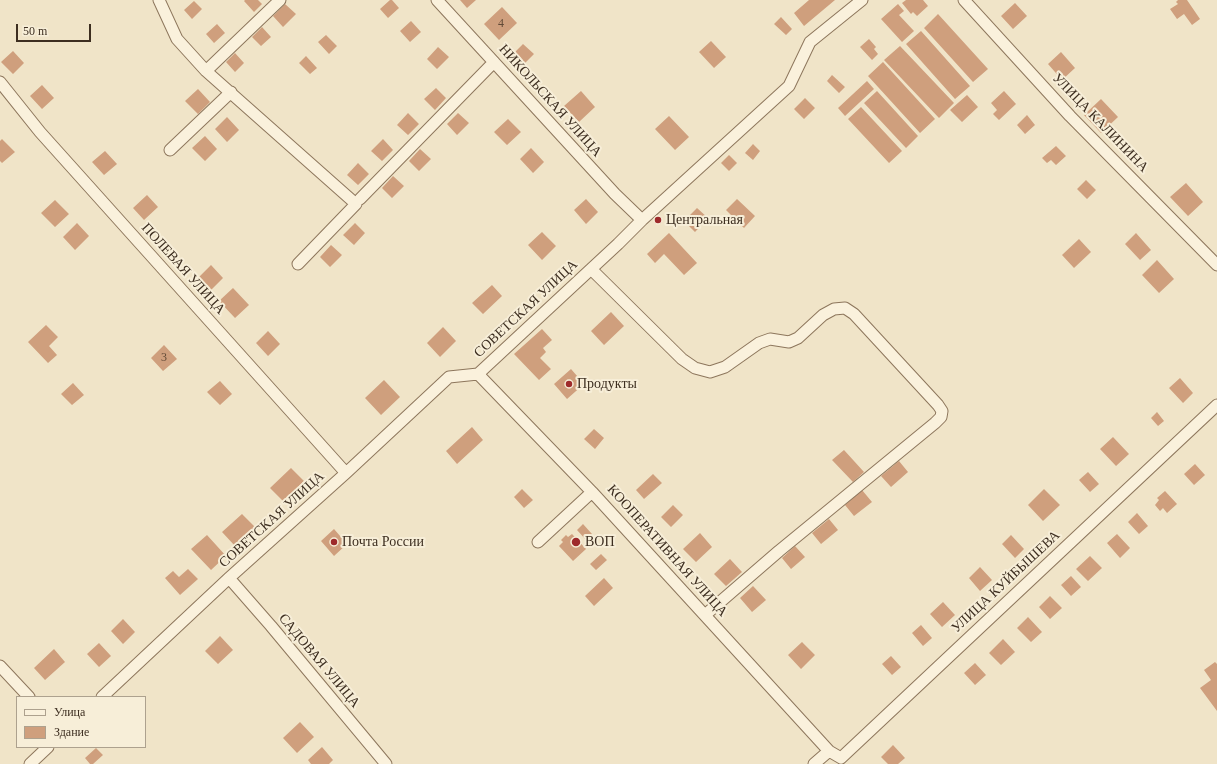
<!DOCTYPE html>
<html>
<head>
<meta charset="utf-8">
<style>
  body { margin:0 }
  #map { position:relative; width:1217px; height:764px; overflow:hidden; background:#f0e4c8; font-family:"Times New Roman",serif }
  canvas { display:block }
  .legend { position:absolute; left:16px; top:696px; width:130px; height:52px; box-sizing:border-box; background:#f7eed8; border:1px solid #ada18e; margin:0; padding:5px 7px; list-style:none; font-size:12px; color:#3d2e20 }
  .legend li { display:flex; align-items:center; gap:8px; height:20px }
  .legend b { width:20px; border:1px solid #ada18e }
  .scale { position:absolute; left:16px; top:24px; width:75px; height:18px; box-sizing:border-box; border:2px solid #3d2e20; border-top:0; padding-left:5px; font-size:12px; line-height:14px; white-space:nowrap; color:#3d2e20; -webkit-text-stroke:3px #f7eed8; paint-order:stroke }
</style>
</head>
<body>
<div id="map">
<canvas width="1217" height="764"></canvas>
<ul class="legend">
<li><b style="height:5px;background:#faf1dc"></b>Улица</li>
<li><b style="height:11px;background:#cf9f7d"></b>Здание</li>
</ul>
<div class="scale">50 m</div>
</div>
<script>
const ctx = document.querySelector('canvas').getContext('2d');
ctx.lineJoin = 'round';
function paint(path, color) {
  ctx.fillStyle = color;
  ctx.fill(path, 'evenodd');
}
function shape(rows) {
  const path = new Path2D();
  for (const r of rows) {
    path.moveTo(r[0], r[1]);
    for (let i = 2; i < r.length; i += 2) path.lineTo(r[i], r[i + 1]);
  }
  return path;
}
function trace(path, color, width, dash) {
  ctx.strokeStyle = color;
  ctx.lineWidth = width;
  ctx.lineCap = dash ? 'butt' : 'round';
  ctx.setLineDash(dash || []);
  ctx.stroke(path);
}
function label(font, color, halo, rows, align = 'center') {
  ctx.font = font + ' "Times New Roman",serif';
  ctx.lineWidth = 4;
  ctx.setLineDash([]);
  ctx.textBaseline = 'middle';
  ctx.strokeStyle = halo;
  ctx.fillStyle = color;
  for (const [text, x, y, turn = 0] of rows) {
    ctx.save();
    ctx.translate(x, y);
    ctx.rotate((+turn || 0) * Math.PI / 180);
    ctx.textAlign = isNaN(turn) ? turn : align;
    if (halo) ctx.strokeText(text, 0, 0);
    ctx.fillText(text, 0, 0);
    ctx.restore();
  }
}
const building = shape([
  [245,0,258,0,262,4,254,12,244,1],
  [390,0,392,0,399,8,388,18,380,9],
  [460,0,476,0,467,8],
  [809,0,835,0,804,26,794,13],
  [906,0,923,0,928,6,917,16,913,12,911,14,902,3],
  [1178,0,1187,0,1200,19,1192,25,1184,14,1177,19,1170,9,1178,4,1176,2],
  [194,1,202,9,192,19,184,10],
  [1015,3,1027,16,1013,29,1001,16],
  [285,4,296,14,283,27,273,16],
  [898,4,904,11,899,15,914,31,902,42,881,19],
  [502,7,517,23,499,40,484,24],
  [938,14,988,69,973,82,924,28],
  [781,17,792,29,786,35,774,24],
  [411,21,421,32,410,42,400,31],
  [217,24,225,33,214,43,206,34],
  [262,27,271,37,261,46,252,37],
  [921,31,970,86,955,99,906,44],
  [326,35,337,46,329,54,318,42],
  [869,39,876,47,874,49,878,54,872,60,860,47],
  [711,41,726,57,714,68,699,52],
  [523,44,534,54,521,67,510,57],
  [900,46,954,103,939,118,884,60],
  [438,47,449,57,437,69,427,59],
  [13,51,24,63,13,74,1,62],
  [1061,52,1075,68,1062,80,1048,64],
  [235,53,244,63,235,72,226,62],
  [306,56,317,68,310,74,299,63],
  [883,62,935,119,920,133,868,76],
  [832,75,845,87,839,93,827,81],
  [867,81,874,89,845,116,838,108],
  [42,85,54,98,42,109,30,96],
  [436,88,446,98,435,110,424,99],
  [198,89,210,102,198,114,185,101],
  [581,91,595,107,579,122,564,106],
  [877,91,918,136,906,148,864,103],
  [1004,91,1016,104,999,120,993,114,997,110,991,103],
  [967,95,978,107,962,122,950,110],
  [805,98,815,108,804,119,794,109],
  [1101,99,1118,117,1101,133,1084,115],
  [861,107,902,151,889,163,848,119],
  [408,113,419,124,408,135,397,125],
  [458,113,469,123,457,135,447,124],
  [1027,115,1035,125,1025,134,1017,125],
  [669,116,689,137,675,150,655,129],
  [227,117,239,130,227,142,215,129],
  [508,119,521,132,507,145,494,132],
  [205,136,217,149,205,161,192,148],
  [2,139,15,152,2,163,0,161,0,141],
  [383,139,393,150,382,161,371,151],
  [753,144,760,151,753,160,745,153],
  [1056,146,1066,156,1056,165,1051,160,1047,163,1042,158],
  [531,148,544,162,533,173,520,159],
  [420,149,431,159,419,171,409,161],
  [105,151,117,164,104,175,92,162],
  [729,155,737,163,729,171,721,163],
  [358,163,369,174,358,185,347,175],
  [393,176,404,186,392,198,382,188],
  [1086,180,1096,190,1087,199,1077,189],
  [1186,183,1203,202,1188,216,1170,197],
  [147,195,158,207,144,220,133,208],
  [586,199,598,212,586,224,574,210],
  [737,199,755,216,744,228,726,210],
  [55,200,69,214,55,227,41,213],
  [697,208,708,218,695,232,684,221],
  [77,223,89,236,75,250,63,237],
  [355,223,365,233,354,245,343,235],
  [542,232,556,246,542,260,528,245],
  [669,233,697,263,684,275,664,254,655,263,647,254],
  [1136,233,1151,250,1140,260,1125,244],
  [1079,239,1091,252,1074,268,1062,255],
  [331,245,342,255,330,267,320,257],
  [1157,260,1174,279,1159,293,1142,275],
  [211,265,223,278,211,290,199,277],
  [492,285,502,296,483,314,472,303],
  [233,288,249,305,235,318,219,301],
  [611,312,624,326,604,345,591,331],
  [46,325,58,337,49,346,57,355,48,363,28,342],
  [443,327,456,341,440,357,427,343],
  [542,329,552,340,543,348,546,352,540,358,551,369,539,380,514,354],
  [268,331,280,344,268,356,256,343],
  [164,345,177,359,163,371,151,358],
  [571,369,584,384,567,399,554,384],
  [1180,378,1193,393,1183,403,1169,388],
  [384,380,400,397,381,415,365,398],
  [220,381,232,394,220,405,207,392],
  [73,383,84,395,72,405,61,394],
  [1157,412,1164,421,1158,426,1151,418],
  [472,427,483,440,457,464,446,451],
  [594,429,604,438,595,449,584,439],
  [1113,437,1129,454,1116,466,1100,449],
  [844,450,864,472,853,482,832,460],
  [899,461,908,472,891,487,881,476],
  [1195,464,1205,475,1194,485,1184,474],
  [291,468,304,481,283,501,270,488],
  [1088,472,1099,484,1090,492,1079,480],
  [653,474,662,483,644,499,636,490],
  [522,489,533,500,524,508,514,497],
  [1044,489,1060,505,1043,521,1028,505],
  [862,490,872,502,854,516,845,505],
  [1165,491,1177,504,1167,513,1163,508,1160,511,1155,505,1159,500,1157,498],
  [673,505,683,515,671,527,661,517],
  [1137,513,1148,526,1139,534,1128,522],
  [242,514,255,527,235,546,222,532],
  [829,519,838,530,821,544,812,533],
  [583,524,592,534,586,540,577,530],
  [334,529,347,544,334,556,321,541],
  [700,533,712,547,696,562,683,549],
  [572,534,586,549,573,561,559,546,563,542,561,540,566,535,568,537],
  [1117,534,1130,548,1120,558,1107,543],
  [207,535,226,556,211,570,191,549],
  [1011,535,1024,549,1015,558,1002,544],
  [795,546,805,557,791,569,782,558],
  [601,554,607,560,596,570,590,564],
  [1090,556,1102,568,1088,581,1076,569],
  [730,559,742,572,726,586,714,574],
  [980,567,992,580,980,591,969,578],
  [188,569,198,579,180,595,165,578,173,571,179,577],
  [1071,576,1081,587,1071,596,1061,585],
  [604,578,613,588,594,606,585,596],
  [753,586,766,600,752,612,740,598],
  [1050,596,1062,608,1050,619,1039,607],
  [943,602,955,615,942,627,930,614],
  [1028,617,1042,632,1031,642,1017,628],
  [123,619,135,632,123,644,111,631],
  [921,625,932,638,923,646,912,633],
  [220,636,233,650,218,664,205,651],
  [1003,639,1015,652,1001,665,989,653],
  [802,642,815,655,801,669,788,655],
  [99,643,111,656,99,667,87,654],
  [54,649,65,662,45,680,34,668],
  [891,656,901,667,892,675,882,664],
  [1215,662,1217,664,1217,711,1200,688,1211,680,1204,670],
  [975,663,986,675,975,685,964,673],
  [300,722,314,737,297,753,283,738],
  [893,745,905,758,898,764,888,764,881,757],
  [322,747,333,760,329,764,311,764,308,760],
  [96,748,103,755,93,764,90,764,85,758]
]);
const minor = shape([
  [159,0,177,39,206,71,356,204,298,264],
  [437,0,615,194,642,220],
  [964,0,1070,116,1217,265],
  [206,71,280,0],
  [0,82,40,132,346,473],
  [170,150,231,92],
  [360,199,494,62],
  [591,269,682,359,695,368,710,372,725,367,759,343,770,339,789,342,798,338,823,315,834,309,845,308,854,314,938,405,942,411,941,417,935,423,779,551,705,615],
  [478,374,592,492,829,751],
  [538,542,592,492],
  [229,578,271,626,386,764],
  [0,666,29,697],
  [102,697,229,578,346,473,449,377,478,374,618,244,642,220,789,86,810,42,862,0],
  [30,764,48,747],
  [814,764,829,751,841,758,1217,405]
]);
const markers = [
  [658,220,4,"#9e2a2b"],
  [569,384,4,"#9e2a2b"],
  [334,542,4,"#9e2a2b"],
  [576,542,5,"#9e2a2b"]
];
const numberNames = [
  ["4",501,24],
  ["3",164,358]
];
const streetNames = [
  ["НИКОЛЬСКАЯ УЛИЦА",550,101,48],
  ["УЛИЦА КАЛИНИНА",1100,123,46],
  ["ПОЛЕВАЯ УЛИЦА",183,269,48],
  ["СОВЕТСКАЯ УЛИЦА",526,309,-43],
  ["СОВЕТСКАЯ УЛИЦА",272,520,-42],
  ["КООПЕРАТИВНАЯ УЛИЦА",667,551,48],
  ["УЛИЦА КУЙБЫШЕВА",1006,582,-43],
  ["САДОВАЯ УЛИЦА",319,661,50]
];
const poiNames = [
  ["Центральная",666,220],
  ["Продукты",577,384],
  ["Почта России",342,542],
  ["ВОП",585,542]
];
paint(building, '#cf9f7d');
trace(minor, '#8d765c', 13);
trace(minor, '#faf1dc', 11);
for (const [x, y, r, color] of markers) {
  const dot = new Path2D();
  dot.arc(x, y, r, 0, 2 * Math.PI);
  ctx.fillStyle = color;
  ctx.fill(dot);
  trace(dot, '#f7eed8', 1.5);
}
label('12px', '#624a37', null, numberNames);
label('14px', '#3d2e20', '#f7eed8', streetNames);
label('14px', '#3d2e20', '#f7eed8', poiNames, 'left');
</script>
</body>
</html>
